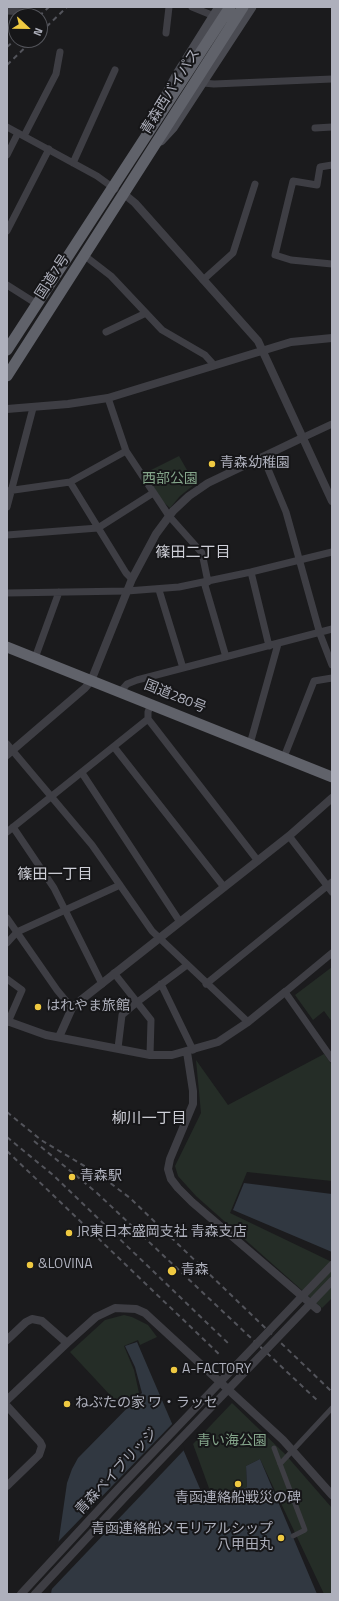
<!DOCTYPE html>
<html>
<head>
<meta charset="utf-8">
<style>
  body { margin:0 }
  #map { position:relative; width:339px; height:1601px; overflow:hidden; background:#1b1b1d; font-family:"Titillium Web",sans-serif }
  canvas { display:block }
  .frame { position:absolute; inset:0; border:8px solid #aeb0bc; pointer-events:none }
  .north { position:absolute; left:8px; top:8px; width:40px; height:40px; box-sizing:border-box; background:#161618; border:1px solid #53545a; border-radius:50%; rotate:112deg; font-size:11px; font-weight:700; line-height:16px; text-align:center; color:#aeb0bc }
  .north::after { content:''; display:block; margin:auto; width:14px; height:18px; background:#efc941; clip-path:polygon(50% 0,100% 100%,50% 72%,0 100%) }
</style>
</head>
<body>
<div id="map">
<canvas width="339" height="1601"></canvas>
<div class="frame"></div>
<div class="north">N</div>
</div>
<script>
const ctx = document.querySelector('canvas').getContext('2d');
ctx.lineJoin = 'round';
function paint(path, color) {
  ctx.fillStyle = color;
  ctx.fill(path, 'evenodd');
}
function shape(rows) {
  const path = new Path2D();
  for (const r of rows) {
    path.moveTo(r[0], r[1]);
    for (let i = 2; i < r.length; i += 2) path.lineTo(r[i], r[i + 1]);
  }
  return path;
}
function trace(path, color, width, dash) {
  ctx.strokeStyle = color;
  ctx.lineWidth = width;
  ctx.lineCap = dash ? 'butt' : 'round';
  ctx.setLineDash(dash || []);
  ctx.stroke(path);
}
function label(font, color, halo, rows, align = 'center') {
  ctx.font = font + ' "Titillium Web","Noto Sans JP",sans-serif';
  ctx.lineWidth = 4;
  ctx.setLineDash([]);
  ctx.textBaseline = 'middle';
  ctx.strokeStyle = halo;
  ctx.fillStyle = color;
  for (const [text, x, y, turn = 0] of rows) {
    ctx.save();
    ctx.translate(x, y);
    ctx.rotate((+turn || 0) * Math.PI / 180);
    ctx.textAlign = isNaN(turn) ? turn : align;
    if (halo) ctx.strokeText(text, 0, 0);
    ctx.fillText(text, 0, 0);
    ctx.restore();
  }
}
const green = shape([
  [179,456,195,484,180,496,170,508,161,500,145,473],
  [332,967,332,1022,324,1011,313,1020,295,995],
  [324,1054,332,1065,332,1181,247,1172,230,1213,332,1262,332,1298,322,1308,196,1196,178,1176,175,1166,201,1113,196,1060,228,1105],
  [124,1315,132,1317,148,1325,157,1337,140,1345,138,1340,124,1346,134,1370,139,1393,124,1410,70,1352,105,1320],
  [232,1403,285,1454,332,1508,332,1594,324,1594,260,1459,246,1466,247,1487,214,1502,193,1444]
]);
const water = shape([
  [244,1183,332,1194,332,1252,233,1210],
  [137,1342,207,1505,247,1487,246,1466,260,1459,317,1594,51,1594,67,1483,72,1469,78,1458,142,1393,135,1367,125,1346]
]);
const pier = shape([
  [174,1422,185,1449,49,1592,56,1544]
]);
const pedestrian = shape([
  [274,1448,305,1530,293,1536]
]);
const minor = shape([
  [192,7,214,16],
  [7,11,28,12],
  [166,33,169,7],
  [203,83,214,84,332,79],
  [7,127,97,176,115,189],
  [315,128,332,127],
  [24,136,56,74,60,52],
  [7,155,18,133],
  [73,163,115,70],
  [332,165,320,167,317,185,293,181,275,255,291,260,332,264],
  [7,231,49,149],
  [85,256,111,276,162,330,205,355,214,365],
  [203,280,233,253,255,184],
  [7,285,37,304],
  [106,332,146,313],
  [108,398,126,451,169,516,202,553,208,582],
  [302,438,332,424],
  [263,457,286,512,320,634,332,665],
  [70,482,126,573,132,579],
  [7,491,70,482,126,451],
  [7,507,33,408],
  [7,535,98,528,153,493],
  [251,572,269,646],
  [204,582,226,657],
  [159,590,183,668],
  [7,593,127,591,179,587,251,572,332,552],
  [35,658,59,592],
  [120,692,127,684,137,680,332,629],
  [151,704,148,712,148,719,258,861],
  [7,744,92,845,152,931,248,1022],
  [250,744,278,644],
  [114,747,224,887],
  [284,757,314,681,332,678],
  [82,773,180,922],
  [13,827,54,888,102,984],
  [7,832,148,719],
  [289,836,332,892],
  [7,918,57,990,72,1008],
  [7,943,17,932,120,885],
  [332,953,285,992,332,1059],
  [114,973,151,1020,150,1055],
  [7,979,22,990,8,1022],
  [161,984,193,1050],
  [206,984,332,882],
  [118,1048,122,1015,136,1003,187,965]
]);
const tertiary = shape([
  [124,194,135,203,258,341,332,501],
  [7,409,68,404,108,398,291,342,332,338],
  [7,755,85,688,91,681,132,579,156,534,173,511,189,496,208,483,302,438],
  [7,1021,46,1035,150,1055,172,1055,218,1042,248,1022,285,992],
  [59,1037,72,1008,81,1000,289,836,332,798],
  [187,1052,193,1091,193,1104,170,1159,168,1169,171,1179,178,1188,192,1202,317,1309],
  [7,1340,26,1322,32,1319,42,1321,67,1343,96,1317,115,1308,136,1309,145,1313,283,1440,332,1495],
  [7,1400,67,1343],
  [7,1406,40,1442,42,1446,39,1455,7,1486]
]);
const secondary = shape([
  [154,116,177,74,219,7],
  [161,141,173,128,252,7]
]);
const trunk = shape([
  [7,350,230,7],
  [7,376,243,7],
  [7,647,332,777]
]);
const rail = shape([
  [39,16,49,7],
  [40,33,67,7],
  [7,47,16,39],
  [7,65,33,40],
  [7,1112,41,1140,101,1176,130,1198,331,1391],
  [7,1137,53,1175,230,1345],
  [34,1141,97,1193,319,1402],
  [7,1151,220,1355]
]);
const pedestrianBridge = shape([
  [280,1464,332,1408]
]);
const tertiaryBridge = shape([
  [21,1594,118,1489,332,1265],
  [35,1594,126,1496,332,1281]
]);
const markers = [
  [212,464,4,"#efc941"],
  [38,1007,4,"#efc941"],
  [72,1177,4,"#efc941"],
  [69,1233,4,"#efc941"],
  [30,1265,4,"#efc941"],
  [172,1271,5,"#efc941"],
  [174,1370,4,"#efc941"],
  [67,1404,4,"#efc941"],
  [238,1484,4,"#efc941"],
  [281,1538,4,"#efc941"]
];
const streetNames = [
  ["青森西バイパス",171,92,-58],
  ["国道7号",53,277,-57],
  ["国道280号",175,697,22],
  ["青森ベイブリッジ",117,1472,-47]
];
const poiNames = [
  ["青森幼稚園",220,464],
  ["はれやま旅館",46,1007],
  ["青森駅",80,1177],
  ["JR東日本盛岡支社 青森支店",77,1233],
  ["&LOVINA",38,1265],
  ["青森",181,1271],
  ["A-FACTORY",182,1370],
  ["ねぶたの家 ワ・ラッセ",75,1404],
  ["青函連絡船戦災の碑",238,1499,"center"],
  ["青函連絡船メモリアルシップ",273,1530,"right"],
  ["八甲田丸",273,1546,"right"]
];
const parkNames = [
  ["西部公園",170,480],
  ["青い海公園",232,1442]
];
const neighbourhoodNames = [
  ["篠田二丁目",193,553],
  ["篠田一丁目",55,875],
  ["柳川一丁目",149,1119]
];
paint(green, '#252d27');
paint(water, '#313841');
paint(pier, '#1b1b1d');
trace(pedestrian, '#3e3e44', 5);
trace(minor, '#3e3e44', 7);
trace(tertiary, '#3e3e44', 8);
trace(secondary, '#4a4b52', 9);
trace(trunk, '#60626a', 11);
trace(rail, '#53545b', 2, [5, 4]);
trace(pedestrianBridge, '#3e3e44', 5);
trace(tertiaryBridge, '#3e3e44', 8);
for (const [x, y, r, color] of markers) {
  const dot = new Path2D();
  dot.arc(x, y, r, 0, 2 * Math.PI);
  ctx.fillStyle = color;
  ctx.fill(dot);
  trace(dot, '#161618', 1.5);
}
label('14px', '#aeb0bc', '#161618', streetNames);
label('14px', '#aeb0bc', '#161618', poiNames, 'left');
label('14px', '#85a68b', '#161618', parkNames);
label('15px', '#cfd0d8', '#161618', neighbourhoodNames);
</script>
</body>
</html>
